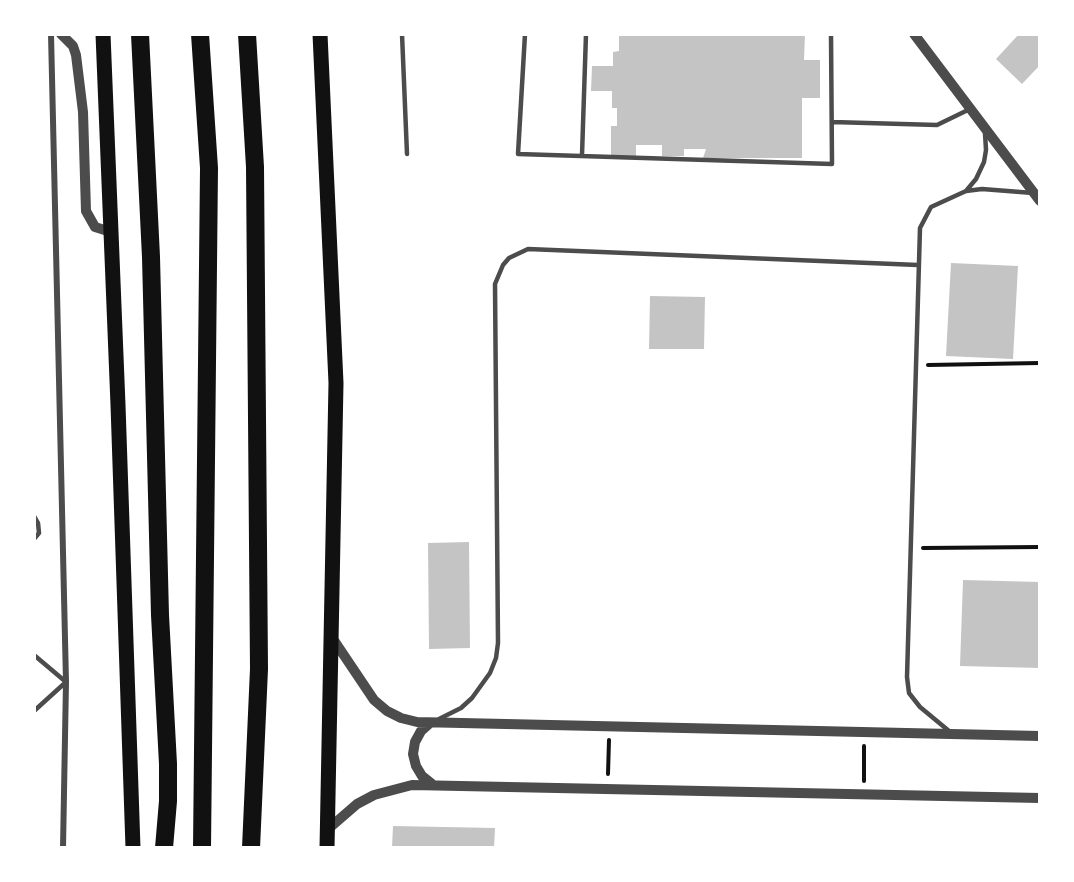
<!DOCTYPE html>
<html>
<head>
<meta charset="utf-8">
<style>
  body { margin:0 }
  #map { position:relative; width:1074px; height:882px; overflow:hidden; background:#fff; font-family:Cabin,sans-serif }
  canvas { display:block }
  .frame { position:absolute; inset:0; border:36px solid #fff; pointer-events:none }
</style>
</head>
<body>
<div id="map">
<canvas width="1074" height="882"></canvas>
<div class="frame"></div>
</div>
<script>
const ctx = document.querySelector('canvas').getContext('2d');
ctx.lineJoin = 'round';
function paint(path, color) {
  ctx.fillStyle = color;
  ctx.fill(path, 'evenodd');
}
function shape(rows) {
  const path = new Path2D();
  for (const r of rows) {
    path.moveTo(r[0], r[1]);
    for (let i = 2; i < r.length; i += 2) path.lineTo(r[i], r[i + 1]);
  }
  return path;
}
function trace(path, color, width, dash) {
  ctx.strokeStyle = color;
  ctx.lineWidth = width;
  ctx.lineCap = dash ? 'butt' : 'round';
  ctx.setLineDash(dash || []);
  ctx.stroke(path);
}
const building = shape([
  [619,34,805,34,804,60,820,60,820,98,802,98,802,158,703,158,706,149,684,149,684,156,662,156,662,145,636,145,636,156,611,156,611,126,617,126,617,108,612,108,612,91,591,91,592,66,613,66,613,52,619,51],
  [1019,34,1040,34,1040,65,1022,84,996,59],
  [951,263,1018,266,1013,359,946,356],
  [650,296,705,297,704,349,649,349],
  [469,542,470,648,429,649,428,543],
  [963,580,1040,582,1040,668,960,666],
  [393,826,495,828,494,848,392,848]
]);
const path = shape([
  [928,365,1040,363],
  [923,548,1040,547],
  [608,774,609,740],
  [864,781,864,746],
  [873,848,931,848]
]);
const service = shape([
  [402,34,407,154],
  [525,34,518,154,832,164,831,34],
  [832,122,937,125,970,109],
  [582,155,586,34],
  [966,191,976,179,984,162,986,150,985,133],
  [34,516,38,523,39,533,34,539],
  [34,655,66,682,34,711],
  [439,719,461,708,472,698,490,673,496,658,498,643,495,284,503,265,509,258,528,249,918,265],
  [949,731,920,707,909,693,907,677,920,228,931,207,966,191,982,189,1033,193]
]);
const minor = shape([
  [51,34,66,682,63,848]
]);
const tertiary = shape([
  [61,34,73,46,76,55,83,112,86,211,95,227,111,232],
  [914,34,1040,201],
  [331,636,374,700,387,711,401,718,417,722,1040,736],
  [430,723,421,731,415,742,413,754,416,766,422,776,432,784],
  [327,830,357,804,374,795,412,785,1040,798]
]);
const primary = shape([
  [103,34,118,405,133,848],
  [320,34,336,383,327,848]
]);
const motorway = shape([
  [140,34,151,257,160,615,168,764,168,801,164,848],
  [200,34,209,168,202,848],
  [247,34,255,167,259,669,251,848]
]);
paint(building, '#c4c4c4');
trace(path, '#111', 4);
trace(service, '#4c4c4c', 4.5);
trace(minor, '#4c4c4c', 6);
trace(tertiary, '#4c4c4c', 10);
trace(primary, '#111', 15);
trace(motorway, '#111', 18);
</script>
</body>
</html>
